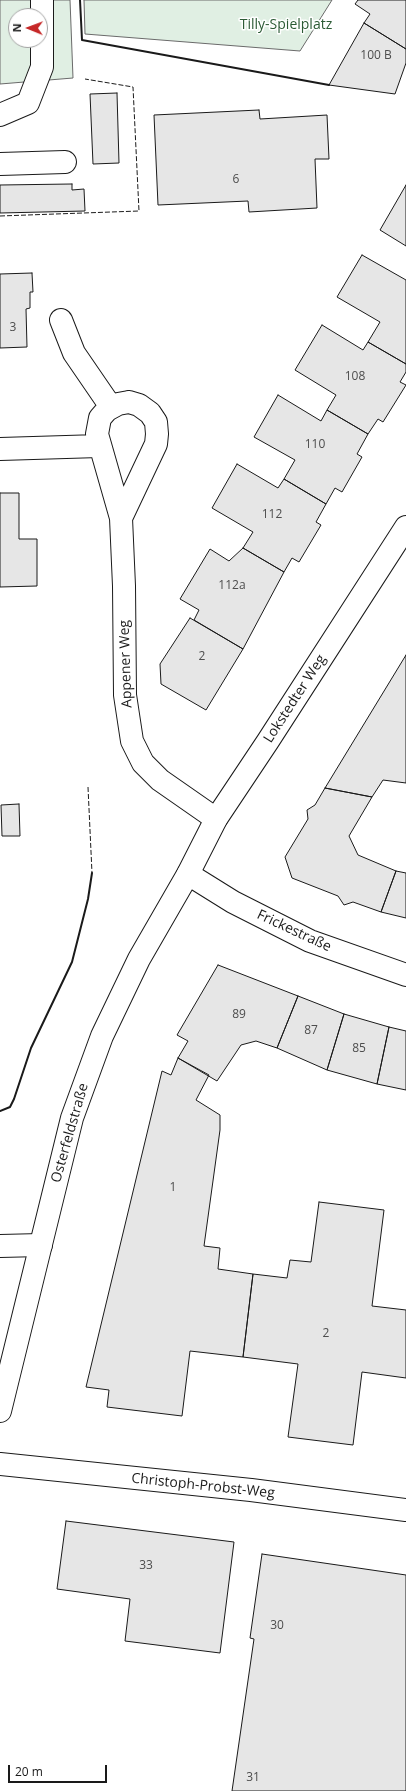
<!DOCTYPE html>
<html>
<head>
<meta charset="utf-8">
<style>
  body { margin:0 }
  #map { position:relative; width:406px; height:1791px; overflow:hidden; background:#fff; font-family:"Open Sans",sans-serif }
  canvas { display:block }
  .north { position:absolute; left:8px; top:8px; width:40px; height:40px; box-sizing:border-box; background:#fff; border:1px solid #a3a3a3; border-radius:50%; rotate:271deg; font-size:11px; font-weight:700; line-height:16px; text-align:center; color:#1a1a1a }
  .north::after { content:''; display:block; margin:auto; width:14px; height:18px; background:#c62828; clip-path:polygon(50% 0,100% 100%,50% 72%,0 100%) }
  .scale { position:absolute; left:8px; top:1765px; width:99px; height:18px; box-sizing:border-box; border:2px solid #1a1a1a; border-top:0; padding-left:5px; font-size:12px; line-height:14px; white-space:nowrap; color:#1a1a1a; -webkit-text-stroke:3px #fff; paint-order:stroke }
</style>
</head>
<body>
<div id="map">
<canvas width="406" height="1791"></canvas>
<div class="north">N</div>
<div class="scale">20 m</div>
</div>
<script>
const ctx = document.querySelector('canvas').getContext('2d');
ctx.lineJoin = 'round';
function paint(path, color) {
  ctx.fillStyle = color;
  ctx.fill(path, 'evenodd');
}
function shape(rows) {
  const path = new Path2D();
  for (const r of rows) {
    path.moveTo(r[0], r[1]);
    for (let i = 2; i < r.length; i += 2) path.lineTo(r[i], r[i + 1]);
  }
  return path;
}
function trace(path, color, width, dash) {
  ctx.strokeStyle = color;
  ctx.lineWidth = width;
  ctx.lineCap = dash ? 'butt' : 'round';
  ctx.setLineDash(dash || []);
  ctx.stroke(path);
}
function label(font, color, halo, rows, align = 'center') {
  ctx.font = font + ' "Open Sans",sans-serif';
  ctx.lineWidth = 3;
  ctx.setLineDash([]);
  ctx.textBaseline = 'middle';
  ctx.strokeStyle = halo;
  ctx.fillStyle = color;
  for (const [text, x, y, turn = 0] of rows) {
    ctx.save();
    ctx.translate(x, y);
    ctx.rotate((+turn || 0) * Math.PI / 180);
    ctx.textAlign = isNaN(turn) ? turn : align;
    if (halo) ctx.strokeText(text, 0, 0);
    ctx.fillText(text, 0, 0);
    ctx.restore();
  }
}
const green = shape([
  [0,0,70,0,73,78,0,84,0,0],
  [16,16,40,16,40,40,16,40,16,16],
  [84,0,332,0,300,51,85,34,84,0]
]);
const building = shape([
  [358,0,406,0,406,49,364,23,370,14,355,4,358,0],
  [364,23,406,49,406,63,395,94,329,85,364,23],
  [117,93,119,163,93,164,90,94,117,93],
  [259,110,260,119,327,115,329,159,315,159,317,208,249,212,248,201,158,205,154,115,259,110],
  [72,184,72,190,84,189,85,211,0,213,0,185,72,184],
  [406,185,406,246,380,230,406,185],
  [362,255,406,280,406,364,368,342,380,322,337,297,362,255],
  [32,273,33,292,30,292,30,308,26,309,27,347,0,348,0,274,32,273],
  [322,325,363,350,368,342,406,364,406,372,400,382,406,385,383,422,378,419,368,434,327,410,336,395,295,370,322,325],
  [278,395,321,421,327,410,368,434,357,454,362,457,342,492,335,488,326,504,284,479,295,460,254,437,278,395],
  [237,464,278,488,284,479,326,504,316,522,321,525,299,562,292,558,284,572,243,548,253,532,212,508,237,464],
  [0,493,19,493,19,539,37,539,37,586,0,587,0,493],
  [243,548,284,572,243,649,194,620,199,610,180,599,210,549,229,561,243,548],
  [190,618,243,649,206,710,161,684,160,664,190,618],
  [406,655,406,783,383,780,372,797,325,788,406,655],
  [325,788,372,797,349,836,358,855,396,871,381,912,353,902,344,905,338,896,292,878,285,857,308,819,307,810,315,805,325,788],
  [19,804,20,836,2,836,1,805,19,804],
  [396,871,406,873,406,918,381,912,396,871],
  [218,965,298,996,277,1048,256,1041,241,1045,217,1081,178,1058,188,1041,177,1035,218,965],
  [298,996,344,1014,327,1070,277,1048,298,996],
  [344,1014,389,1027,377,1084,327,1070,344,1014],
  [389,1027,406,1031,406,1090,377,1084,389,1027],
  [178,1058,209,1075,196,1100,220,1115,220,1130,204,1246,220,1248,218,1269,253,1274,243,1357,190,1351,182,1416,107,1407,109,1390,86,1387,162,1071,171,1075,178,1058],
  [319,1202,384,1210,372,1306,406,1310,406,1378,362,1372,353,1445,288,1437,298,1364,243,1357,253,1274,287,1278,290,1260,311,1262,319,1202],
  [66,1521,234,1542,220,1653,125,1641,130,1599,57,1589,66,1521],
  [262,1554,406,1575,406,1791,232,1791,254,1639,250,1638,262,1554]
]);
const minor = shape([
  [0,115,28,103,42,67,42,0],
  [0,164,65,162],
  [61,320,74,353,111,407],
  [129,402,139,405,150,413,156,422,157,434,156,444,121,518,97,434,100,418,107,410,118,404,129,402],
  [0,449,99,446],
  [121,518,124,586,125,695,132,741,143,763,160,780,216,819],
  [188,874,233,902,310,941,406,975],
  [0,1246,41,1245],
  [0,1464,251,1490,406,1510]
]);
const major = shape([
  [0,1411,72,1118,102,1036,139,959,188,874,216,819,268,741,406,527]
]);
const fence = shape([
  [0,216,139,211,133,87,85,79],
  [88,787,92,873]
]);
const wall = shape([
  [80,0,82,40,329,85],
  [0,1111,10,1107,14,1099,31,1048,72,962,88,899,92,873]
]);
const numberNames = [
  ["100 B",376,56],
  ["6",236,180],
  ["3",13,328],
  ["108",355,377],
  ["110",315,445],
  ["112",272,515],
  ["112a",232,586],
  ["2",202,657],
  ["89",239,1015],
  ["87",311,1031],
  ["85",359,1049],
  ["1",173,1188],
  ["2",326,1334],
  ["33",146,1566],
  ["30",277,1626],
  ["31",253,1778]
];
const parkNames = [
  ["Tilly-Spielplatz",286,25]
];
const streetNames = [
  ["Appener Weg",126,664,-92],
  ["Lokstedter Weg",295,699,-57],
  ["Frickestraße",294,931,25],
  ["Osterfeldstraße",70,1133,-74],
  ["Christoph-Probst-Weg",203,1486,6]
];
paint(green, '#e0efe3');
trace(green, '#6a6a6a', 1);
paint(building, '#e6e6e6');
trace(building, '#1a1a1a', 1);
trace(minor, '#1a1a1a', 24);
trace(major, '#1a1a1a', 24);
trace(minor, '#fff', 22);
trace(major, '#fff', 22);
trace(fence, '#1a1a1a', 1, [5, 2]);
trace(wall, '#1a1a1a', 2);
label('12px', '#4d4d4d', null, numberNames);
label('14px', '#2b5a34', '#fff', parkNames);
label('14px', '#1a1a1a', '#fff', streetNames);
</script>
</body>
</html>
